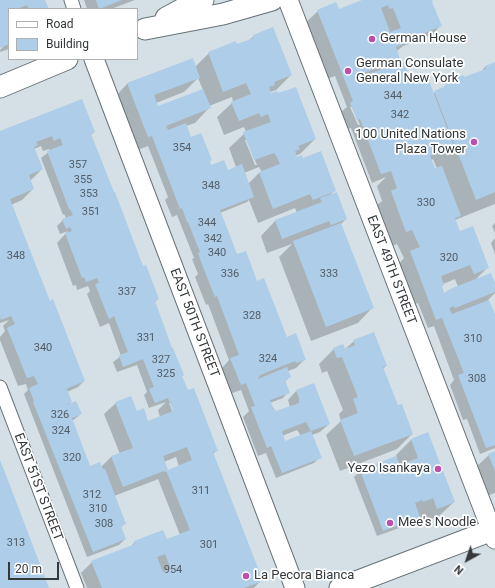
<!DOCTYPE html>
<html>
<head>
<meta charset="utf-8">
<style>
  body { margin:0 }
  #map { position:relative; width:495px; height:588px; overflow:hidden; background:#d4e0e5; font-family:Roboto,sans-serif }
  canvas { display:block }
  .legend { position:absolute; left:8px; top:8px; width:130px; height:52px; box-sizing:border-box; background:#fff; border:1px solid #adafb0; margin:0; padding:5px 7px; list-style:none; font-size:12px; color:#33383a }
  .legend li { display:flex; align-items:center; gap:8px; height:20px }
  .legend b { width:20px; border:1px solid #adafb0 }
  .north { position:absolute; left:447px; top:540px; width:40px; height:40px; -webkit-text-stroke:3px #fff; paint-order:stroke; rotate:220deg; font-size:11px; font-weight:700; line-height:16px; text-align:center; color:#33383a }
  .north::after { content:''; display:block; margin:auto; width:14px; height:18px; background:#33383a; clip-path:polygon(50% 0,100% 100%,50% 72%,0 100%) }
  .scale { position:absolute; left:8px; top:562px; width:51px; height:18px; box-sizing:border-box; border:2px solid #33383a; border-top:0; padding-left:5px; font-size:12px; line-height:14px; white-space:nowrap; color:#33383a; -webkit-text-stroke:3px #fff; paint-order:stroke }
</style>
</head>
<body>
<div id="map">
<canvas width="495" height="588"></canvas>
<ul class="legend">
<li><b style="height:5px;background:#fff"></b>Road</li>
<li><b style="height:11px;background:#aecde9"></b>Building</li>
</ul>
<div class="north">N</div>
<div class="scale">20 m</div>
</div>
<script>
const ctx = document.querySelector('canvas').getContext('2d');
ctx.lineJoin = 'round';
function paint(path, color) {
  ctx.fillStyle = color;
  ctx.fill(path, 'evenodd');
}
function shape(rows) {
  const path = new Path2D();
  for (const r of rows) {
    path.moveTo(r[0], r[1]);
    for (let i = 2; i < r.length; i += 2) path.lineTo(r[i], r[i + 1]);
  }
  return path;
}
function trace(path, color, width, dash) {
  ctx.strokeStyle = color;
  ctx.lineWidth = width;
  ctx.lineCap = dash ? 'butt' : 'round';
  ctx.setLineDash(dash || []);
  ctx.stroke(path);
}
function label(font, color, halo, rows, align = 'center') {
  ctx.font = font + ' Roboto,sans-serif';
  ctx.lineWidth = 3.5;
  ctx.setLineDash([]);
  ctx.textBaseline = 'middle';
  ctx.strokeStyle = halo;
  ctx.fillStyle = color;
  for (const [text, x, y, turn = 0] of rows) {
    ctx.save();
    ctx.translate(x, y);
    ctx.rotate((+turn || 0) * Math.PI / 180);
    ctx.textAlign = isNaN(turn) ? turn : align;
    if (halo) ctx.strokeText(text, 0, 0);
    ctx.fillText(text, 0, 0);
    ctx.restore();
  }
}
const shadow = shape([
  [0,0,44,0,48,9,9,9,9,49,0,52,0,50,4,46,0,47],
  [84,0,135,0,111,9,87,9],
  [364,0,432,0,431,2,440,26,432,35,403,46,397,51,399,59,392,66,410,80,432,94,442,89,452,80,464,78,481,72,485,67,495,63,495,204,455,220,460,233,488,267,475,280,495,286,495,293,488,300,495,317,495,448,480,454,467,419,463,420,450,385,454,380,434,326,428,328,418,303,411,306,396,267,404,258,397,244,392,246,376,206,382,201,377,186,386,177,372,183,351,128,348,129,341,112,347,107,335,76,324,80,303,25,318,11,339,11],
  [350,107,352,107,360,125,358,125],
  [433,159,438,171,436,172,431,160],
  [455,279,458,287,444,294,441,287,443,284],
  [254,36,291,75,276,90,270,92,315,139,300,154,295,156,335,190,330,195,346,219,340,225,372,308,358,323,311,341,279,257,292,244,267,253,261,236,275,221,297,213,295,208,258,223,249,200,247,202,220,213,236,254,256,282,286,338,305,359,296,368,288,371,290,377,284,382,288,392,283,398,270,403,276,412,290,407,288,400,296,391,329,424,320,432,312,435,320,457,314,463,276,478,266,453,258,456,243,417,249,411,241,390,232,393,222,368,229,360,208,304,206,305,195,277,198,274,192,259,194,258,177,215,172,217,165,200,168,197,148,146,133,152,113,99,127,84,195,67,209,53,237,46,248,41],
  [198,78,203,90,158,107,156,103,184,92],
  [232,97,233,102,217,117,224,135,244,127,246,132,229,148,236,167,227,171,211,167,209,162,191,138,186,126,195,123,209,108,209,106],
  [245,140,247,140,257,165,255,165],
  [259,167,262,172,259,173,248,184,244,173],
  [297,430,301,436,284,442,282,436],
  [0,132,94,132,91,135,143,267,158,299,155,302,171,349,183,375,181,377,217,450,213,454,261,580,254,588,87,588,81,573,92,562,130,547,135,542,166,540,180,535,158,479,156,480,114,496,125,523,120,528,125,539,119,545,87,557,24,394,28,390,26,384,18,386,0,340,0,337,5,331,3,326,9,320,0,323],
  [41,146,43,151,49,149,50,151,41,158,63,215,64,214,66,218,63,220,57,226,60,234,68,231,57,243,73,286,76,285,77,290,88,286,90,291,87,294,100,327,109,323,121,356,113,362,117,372,137,365,147,392,144,395,149,408,166,402,158,410,160,417,148,422,136,412,116,403,104,414,120,454,111,457,101,467,90,467,72,421,81,414,66,407,71,402,67,392,78,387,84,381,49,302,11,205,22,200,33,189,30,181,42,169,34,149],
  [169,403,171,403,176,415,174,416],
  [176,457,179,467,164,472,167,469,164,462],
  [495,223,495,233,492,226],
  [495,238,495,254,491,243],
  [354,341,386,366,383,369,397,407,412,434,397,449,340,471,326,435,341,421,339,414,343,410,327,371,322,373,319,364,334,349,344,350],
  [428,434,454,502,439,516,422,523,420,516,413,523,377,536,354,477,360,471,397,457,396,455,411,440],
  [495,452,495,493,489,495,477,466,489,455]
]);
const building = shape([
  [0,0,45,0,49,9,29,9,27,5,17,9,9,9,9,44,0,48],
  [96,0,122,0,99,9],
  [362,0,433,0,432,2,442,26,407,40,408,42,396,47,400,59,364,73,364,76,403,61,411,79,426,73,454,146,430,156,435,168,442,166,461,216,455,218,460,231,473,226,489,268,474,274,470,265,441,276,444,285,442,286,444,293,450,289,491,273,495,283,495,292,455,308,454,306,449,308,452,314,489,300,495,314,495,445,486,448,458,375,464,373,442,318,436,320,410,251,420,247,412,230,406,232,391,191,397,188,391,171,381,174,360,119,357,120,350,103,353,101,317,10,336,2,339,9],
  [388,5,389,9,393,8,401,28,390,32,381,8],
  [273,27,292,75,274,82,275,85,269,87,271,93,277,91,278,93,296,87,316,139,298,146,300,149,295,151,297,157,302,155,303,158,321,151,336,191,313,200,310,194,273,209,259,172,280,164,277,157,274,153,254,160,243,132,271,122,268,114,261,117,259,113,239,121,231,102,251,94,246,83,223,92,208,52,236,41,237,44,254,38,253,35],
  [193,58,200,78,154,95,158,106,203,89,211,108,166,126,168,130,186,123,191,137,201,133,212,160,210,161,211,165,224,160,228,170,242,164,254,197,220,210,237,254,246,251,257,281,264,278,287,337,296,333,306,360,296,363,295,361,260,375,258,379,287,367,291,377,285,380,290,393,270,400,273,408,276,411,299,403,299,398,296,390,314,383,330,424,311,431,306,422,282,431,285,441,311,431,322,458,282,473,271,446,267,448,251,407,255,406,246,383,241,385,230,358,239,355,217,296,215,297,203,267,198,253,200,252,188,222,187,222,182,208,180,209,152,136,148,137,127,83],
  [495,62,495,192,476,200,434,91,446,86,445,84,452,82,451,79,463,75,464,77,486,69,485,66],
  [82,99,95,132,91,134,114,192,115,192,143,266,146,265,159,299,155,301,172,348,173,348,184,375,182,376,188,390,194,388,218,451,213,452,263,581,244,588,102,588,91,561,135,544,134,541,163,530,167,539,190,530,166,470,123,487,111,456,133,448,115,402,131,396,137,411,144,408,148,421,173,411,168,398,155,403,149,389,154,387,143,359,123,367,119,355,128,352,114,316,109,319,95,284,99,283,97,278,86,282,84,277,82,278,65,233,72,231,70,227,66,229,62,219,73,215,70,209,69,209,47,151,63,145,60,138,54,141,52,136,36,142,38,145,34,147,43,169,29,175,34,189,10,199,50,301,53,299,85,381,61,391,67,389,72,402,67,404,67,405,76,401,82,414,72,418,90,466,100,462,103,469,105,469,126,524,121,526,126,539,93,552,33,402,34,401,29,388,38,384,34,376,27,378,7,328,15,324,11,316,1,320,0,317,0,131],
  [187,447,192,460,168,470,163,456],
  [165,554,171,569,163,572,157,557],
  [337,192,347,219,331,225,329,221,282,239,275,220,322,202,320,198],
  [341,223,374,308,326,327,293,241],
  [374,332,387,366,383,367,398,405,402,404,413,434,354,456,340,420,358,413,353,399,358,397,342,357,337,358,333,348,343,344,345,349,355,345,353,340],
  [428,432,455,502,437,509,433,498,423,502,422,500,415,503,420,517,383,531,360,470,396,456,400,465,418,458,411,439],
  [495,451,495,471,488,454],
  [0,460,6,475,49,588,0,588]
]);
const minor = shape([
  [71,0,74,9],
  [0,387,77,588]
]);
const secondary = shape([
  [288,0,495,539],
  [94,59,295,588]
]);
const primary = shape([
  [166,18,188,6,203,0],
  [145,29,223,14,272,0],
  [0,87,67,59],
  [340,588,495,529]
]);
const markers = [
  [372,39,4,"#bb4fae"],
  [348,71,4,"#bb4fae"],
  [474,142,4,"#bb4fae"],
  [438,469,4,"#bb4fae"],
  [390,523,4,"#bb4fae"],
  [246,576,4,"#bb4fae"]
];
const numberNames = [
  ["344",393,96],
  ["342",400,115],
  ["354",182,148],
  ["357",78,165],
  ["355",83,180],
  ["348",211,186],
  ["353",89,194],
  ["330",426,203],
  ["351",91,212],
  ["344",207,223],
  ["342",213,239],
  ["340",217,253],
  ["348",16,256],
  ["320",449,258],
  ["336",230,274],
  ["333",329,274],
  ["337",127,292],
  ["328",252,316],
  ["331",146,338],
  ["310",473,339],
  ["340",43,348],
  ["324",268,359],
  ["327",161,360],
  ["325",166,374],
  ["308",477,379],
  ["326",60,415],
  ["324",61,431],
  ["320",72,458],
  ["311",201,491],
  ["312",92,495],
  ["310",98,509],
  ["308",104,524],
  ["313",16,543],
  ["301",209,545],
  ["954",173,570]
];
const poiNames = [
  ["German House",380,39],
  ["German Consulate",356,64],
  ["General New York",356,79],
  ["100 United Nations",466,135,"right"],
  ["Plaza Tower",466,150,"right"],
  ["Yezo Isankaya",430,469,"right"],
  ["Mee's Noodle",398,523],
  ["La Pecora Bianca",254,576]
];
const streetNames = [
  ["EAST 49TH STREET",391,270,69],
  ["EAST 50TH STREET",194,323,69],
  ["EAST 51ST STREET",38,487,69]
];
paint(shadow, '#0003');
paint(building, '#aecde9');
trace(minor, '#677276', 15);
trace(secondary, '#677276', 21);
trace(primary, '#677276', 23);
trace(minor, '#fff', 13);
trace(secondary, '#fff', 19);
trace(primary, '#fff', 21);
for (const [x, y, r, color] of markers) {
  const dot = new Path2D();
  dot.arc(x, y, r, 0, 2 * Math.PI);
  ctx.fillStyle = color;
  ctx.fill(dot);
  trace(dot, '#fff', 1.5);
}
label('11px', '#525d66', null, numberNames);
label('13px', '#33383a', '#fff', poiNames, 'left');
label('13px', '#33383a', '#fff', streetNames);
</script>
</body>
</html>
